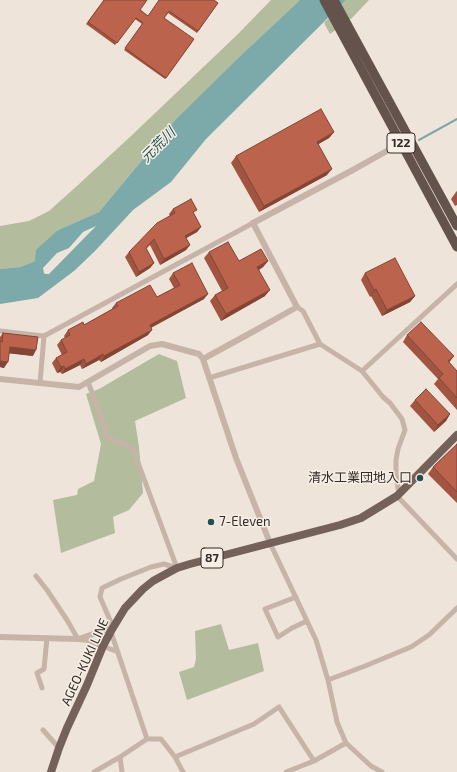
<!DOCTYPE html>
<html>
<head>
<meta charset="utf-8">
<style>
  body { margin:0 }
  canvas { display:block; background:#efe4da }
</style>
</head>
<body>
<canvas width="457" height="772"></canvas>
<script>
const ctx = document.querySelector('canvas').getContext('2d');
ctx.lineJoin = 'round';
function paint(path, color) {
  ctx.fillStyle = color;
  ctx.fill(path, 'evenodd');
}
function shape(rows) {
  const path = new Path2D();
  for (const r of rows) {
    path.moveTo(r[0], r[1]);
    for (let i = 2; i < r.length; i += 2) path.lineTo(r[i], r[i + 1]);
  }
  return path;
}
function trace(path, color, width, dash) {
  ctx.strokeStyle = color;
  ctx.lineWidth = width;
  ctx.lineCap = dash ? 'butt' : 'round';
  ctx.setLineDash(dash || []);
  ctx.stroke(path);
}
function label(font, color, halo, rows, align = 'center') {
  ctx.font = font + ' "Exo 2","Noto Sans JP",sans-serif';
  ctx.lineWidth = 3;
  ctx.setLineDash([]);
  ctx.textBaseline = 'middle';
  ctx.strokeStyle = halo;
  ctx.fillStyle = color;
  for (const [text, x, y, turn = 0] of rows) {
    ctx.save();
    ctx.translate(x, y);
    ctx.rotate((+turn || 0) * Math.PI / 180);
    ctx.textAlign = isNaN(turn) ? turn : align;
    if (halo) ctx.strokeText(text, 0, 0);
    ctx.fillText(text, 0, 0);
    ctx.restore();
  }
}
const green = shape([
  [271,0,300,0,238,58,176,119,99,212,58,230,35,261,20,267,0,269,0,226,29,221,49,211,78,185,131,136,238,34],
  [346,0,369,0,352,18,330,34,324,23],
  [159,354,177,361,186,398,135,421,139,447,143,493,129,510,113,517,115,533,61,553,53,500,77,495,78,489,94,481,101,444,86,394,99,389],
  [221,624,229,650,258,643,264,671,187,700,179,672,194,667,196,659,195,631]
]);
const water = shape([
  [300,0,346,0,206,139,171,182,133,210,95,251,74,271,38,298,0,304,0,269,20,267,35,261,36,250,58,230,99,212,176,119,238,58],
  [96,226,49,274,45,274,44,273,43,268,57,253,69,248,83,232]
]);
const stream = shape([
  [419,140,457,119]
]);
const minor = shape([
  [297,307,303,311,320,344,362,371,383,397,390,403,402,419,405,430,398,449,396,460,396,475,399,494],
  [0,331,44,336],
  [362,371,457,284],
  [209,378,320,344],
  [88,382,105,427,106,436,133,449,177,568],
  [40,383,44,336,253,223],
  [397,496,457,559],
  [270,543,316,640,328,680,337,722,346,743,371,766,382,772],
  [36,576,47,590,67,620,78,639],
  [296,597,265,609,278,637,292,628,307,621],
  [113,627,100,597,102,588,121,579,151,567,164,564,177,568],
  [111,632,147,739],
  [103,646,118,652],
  [328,680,365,666,411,647,429,635,457,608],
  [42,688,37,673,44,669,47,638],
  [43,730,59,748],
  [120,757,122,772],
  [175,757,254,724,279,707,314,761],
  [94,772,120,757,147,739,161,739,175,757,183,772],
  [286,772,314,761,346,743]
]);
const tertiary = shape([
  [203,359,256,330,297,307,253,223,351,171,403,142],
  [0,379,79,387,150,346,162,344,199,354,203,359,236,458,270,543],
  [0,637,78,639,89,640,103,646],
  [79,639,113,627]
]);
const primary = shape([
  [51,772,59,748,67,728,87,685,103,646,111,631,125,608,143,589,153,581,164,575,177,568,190,564,340,525,361,518,397,496,457,435]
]);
const trunk = shape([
  [324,0,457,247],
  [334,0,457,226]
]);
const wall = shape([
  [104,0,141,10,148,16,218,3,197,33,168,13,164,18,193,41,165,79,124,50,142,24,135,19,115,45,86,24],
  [334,132,329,138,318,144,327,175,259,212,231,163,236,156],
  [457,191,457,205,455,206,451,199,456,192],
  [173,209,194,214,201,227,197,232,186,238,190,245,186,250,160,265,150,245,146,249,154,263,150,268,136,277,125,257,129,252,170,216,169,214],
  [209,252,239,261,268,261,263,267,259,270,265,296,221,321,210,301,215,295,222,291,204,258],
  [173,273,204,299,151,328,148,335,101,362,99,360,82,369,80,365,62,374,60,372,57,373,52,363,56,358,62,355,57,345,61,340,65,338,64,336,68,330,84,325,112,309,112,308,116,303,157,297,174,288,169,279],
  [365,273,415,296,410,302,382,316,371,296,370,297,361,280],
  [3,333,33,356,9,353,4,368,0,367,0,337],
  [407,335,454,356,449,363,457,371,457,410,434,384,438,379,403,342],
  [415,400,450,414,446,421,434,432,410,406],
  [457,444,457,503,428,474,433,467]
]);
const shadedWall = shape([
  [334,132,329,138,312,148,317,142],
  [332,169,327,175,259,212,264,206],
  [201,227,197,232,181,241,185,236],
  [190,245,186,250,160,265,164,259],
  [268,261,263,267,253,273,257,267],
  [154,263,150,268,136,277,139,272],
  [376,289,371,296,370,297,374,290],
  [270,290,265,296,221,321,226,314],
  [208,294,204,299,146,330,150,325],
  [415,296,410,302,382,316,387,310],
  [152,330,148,335,101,362,104,356],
  [10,347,36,350,33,356,6,353],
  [103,354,99,360,82,369,86,364],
  [84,359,80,365,62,374,65,369],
  [0,361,8,362,4,368,0,367],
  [64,366,60,372,57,373,61,367],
  [450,414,446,421,434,432,438,425]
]);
const building = shape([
  [104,0,147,0,140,10,148,16,159,0,214,0,218,3,198,31,169,11,164,18,194,39,166,78,125,48,143,23,136,18,117,43,88,22,104,0],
  [321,109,334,132,317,142,332,169,264,206,236,156,321,109],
  [191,199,197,210,193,212,201,227,185,236,190,245,164,259,154,239,146,248,154,263,139,272,129,252,157,223,175,213,173,209,191,199],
  [228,242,239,261,261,249,268,261,257,267,270,290,226,314,215,295,228,288,209,252,228,242],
  [395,258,415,296,387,310,376,289,374,290,365,273,395,258],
  [192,263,208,294,150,325,152,330,104,356,103,354,86,364,84,359,65,369,64,366,61,367,56,358,67,352,61,340,70,335,68,330,83,322,84,325,118,306,116,303,150,285,157,297,180,285,173,273,192,263],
  [421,322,454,356,448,361,457,371,457,398,439,378,443,374,407,335,421,322],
  [3,333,38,337,36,350,10,347,8,362,0,361,0,341,2,342,3,333],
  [426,389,450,414,438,425,415,400,426,389],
  [457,444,457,492,433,467,457,444]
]);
const markers = [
  [420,478,4,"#214f51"],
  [211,522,4,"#214f51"]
];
const shields = [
  [401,143,28],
  [212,558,22]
];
const shieldNames = [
  ["122",401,143],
  ["87",212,558]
];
const poiNames = [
  ["清水工業団地入口",412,478],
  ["7-Eleven",219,522,"left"]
];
const streetNames = [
  ["AGEO-KUKI LINE",85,662,-65]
];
const waterNames = [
  ["元荒川",158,145,-45]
];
paint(green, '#b3bc9c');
paint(water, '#7ca9a9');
trace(stream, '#7ca9a9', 2);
trace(minor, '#c6b4a8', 5);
trace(tertiary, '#c6b4a8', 6);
trace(primary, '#746159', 8);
trace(trunk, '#64534c', 9);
paint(wall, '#a15541');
paint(shadedWall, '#834535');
paint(building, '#bb634c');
trace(building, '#834535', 1);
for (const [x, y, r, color] of markers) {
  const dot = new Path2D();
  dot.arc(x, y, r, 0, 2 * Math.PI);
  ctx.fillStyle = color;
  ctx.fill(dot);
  trace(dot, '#f7efe6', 1.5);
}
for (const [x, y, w] of shields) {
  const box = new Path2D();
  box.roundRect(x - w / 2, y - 10, w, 20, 3);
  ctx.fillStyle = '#f7efe6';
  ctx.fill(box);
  trace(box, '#332a27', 1);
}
label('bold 12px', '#332a27', null, shieldNames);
label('13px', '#332a27', '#f7efe6', poiNames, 'right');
label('13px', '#332a27', '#f7efe6', streetNames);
label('italic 14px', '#214f51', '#f7efe6', waterNames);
</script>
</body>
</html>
